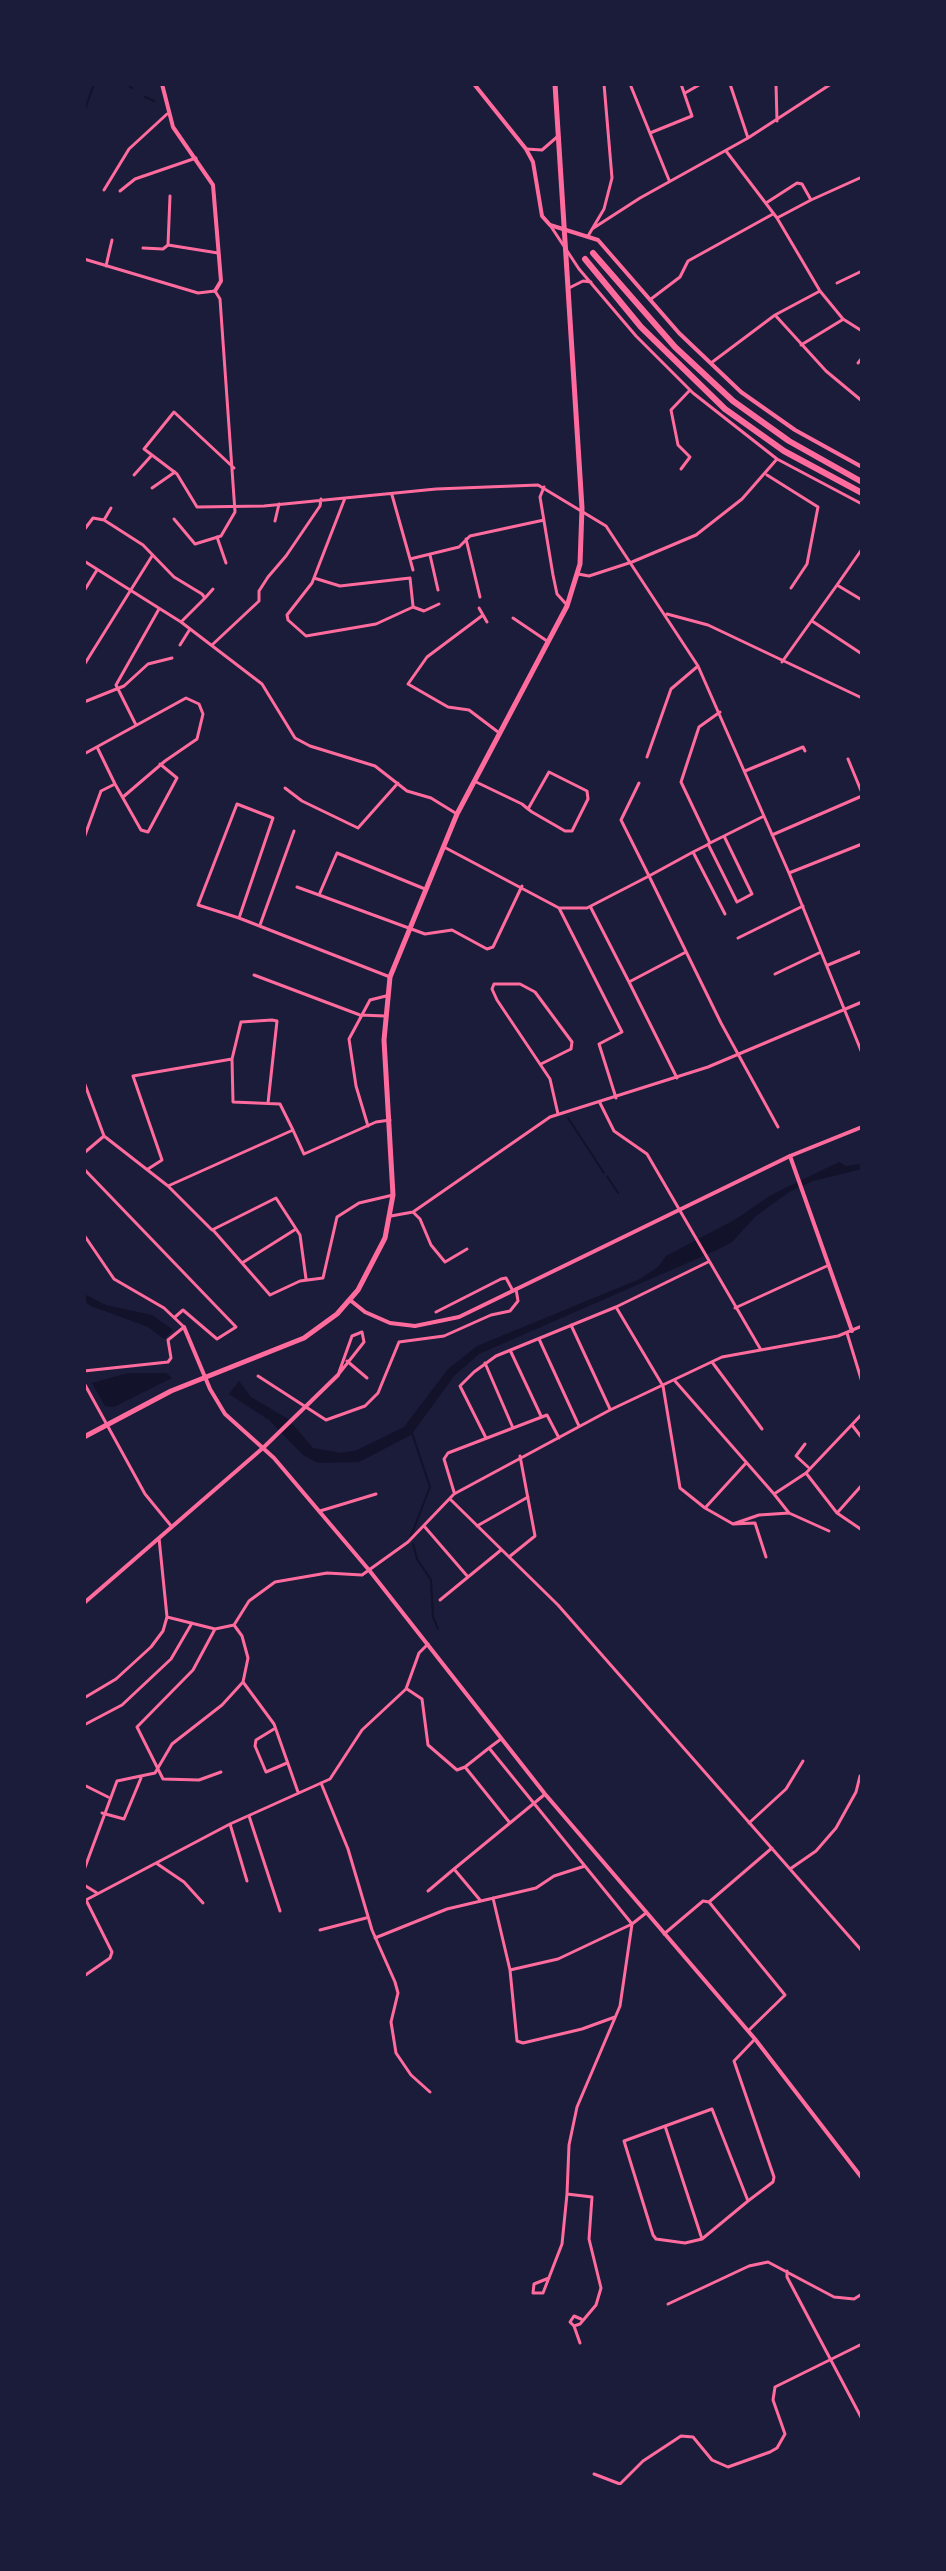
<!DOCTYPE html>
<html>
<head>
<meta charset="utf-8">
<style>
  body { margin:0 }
  #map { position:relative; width:946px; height:2571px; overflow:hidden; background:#1b1b3a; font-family:"Source Serif 4",serif }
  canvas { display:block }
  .frame { position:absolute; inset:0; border:86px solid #1b1b3a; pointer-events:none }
</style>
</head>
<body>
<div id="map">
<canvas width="946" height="2571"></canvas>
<div class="frame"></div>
</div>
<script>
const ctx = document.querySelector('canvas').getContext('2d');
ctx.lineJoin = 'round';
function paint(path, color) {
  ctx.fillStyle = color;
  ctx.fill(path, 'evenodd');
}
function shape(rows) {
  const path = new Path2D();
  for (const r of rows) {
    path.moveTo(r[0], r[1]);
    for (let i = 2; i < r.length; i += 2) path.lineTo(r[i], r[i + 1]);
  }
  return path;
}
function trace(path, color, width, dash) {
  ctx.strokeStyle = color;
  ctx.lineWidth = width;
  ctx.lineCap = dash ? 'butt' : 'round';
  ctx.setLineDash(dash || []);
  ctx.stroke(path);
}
const water = shape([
  [839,1162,846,1166,862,1164,862,1169,813,1181,789,1192,756,1216,732,1242,717,1250,479,1354,454,1376,411,1435,359,1462,318,1463,303,1455,269,1420,229,1394,239,1381,251,1397,288,1419,313,1448,341,1453,357,1450,404,1427,448,1369,477,1346,640,1279,658,1267,666,1256,736,1219,771,1195],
  [84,1294,106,1305,152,1315,173,1330,164,1339,148,1327,91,1306,84,1301],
  [128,1373,166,1373,172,1378,114,1407,105,1406,92,1383]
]);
const stream = shape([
  [127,84,132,88],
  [145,97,154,101],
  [84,112,94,84],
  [568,1118,604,1173],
  [607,1176,618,1193],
  [411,1536,430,1487,412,1433],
  [413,1544,417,1559,431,1580,433,1617,438,1629]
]);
const minor = shape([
  [630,84,669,180],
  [730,84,748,138],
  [776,84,777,121],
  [685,93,699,85],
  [650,133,692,116,681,84],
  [526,149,542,150,557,137],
  [726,151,777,218,820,291,843,319,862,331],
  [104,190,129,149,167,114],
  [120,191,135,179,196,158],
  [170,196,168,245,218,253],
  [811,200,862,177],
  [766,203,797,183,802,184,811,200,777,218],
  [550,225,579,269,636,336,693,393,777,459,862,504],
  [592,229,640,198,748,138,831,84],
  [588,236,604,209,612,178,604,84],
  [143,248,163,249,168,245],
  [84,259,198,293,215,291,220,299,235,512,221,536,195,544,174,519],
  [106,266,112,240],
  [837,283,862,271],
  [569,288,583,281,591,282],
  [820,291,775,315,826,371,862,401],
  [651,299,680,277,688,261,773,214],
  [801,345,842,320],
  [711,363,775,315],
  [858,363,862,358],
  [234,468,174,412,144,449,177,474,197,507,264,506,436,489,538,485,606,526,698,666,789,873,862,1053],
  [681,469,690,457,678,445,671,410,690,390],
  [134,475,152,455],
  [767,475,818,507,807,564,791,588],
  [544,487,540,497,553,575,557,594,566,604],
  [152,488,175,472],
  [392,495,410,559,459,547,470,536,544,520],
  [345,498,312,583,287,615,288,620,306,636,376,624,413,607],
  [104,520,111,508],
  [275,521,279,504],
  [84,530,93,518,104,520,143,545,174,577,202,594,205,598,181,622],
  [217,537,226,563],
  [466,539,480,597],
  [862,549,837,585,862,600],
  [430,555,438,590],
  [410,559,413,570],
  [84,561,181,622,262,684,295,738,310,746,375,766,407,791,431,798,457,814],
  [578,574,589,576,632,562,696,535,742,499,777,459],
  [314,578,340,586,410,578,413,606],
  [84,591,97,570],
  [205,598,213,589],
  [413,607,424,611,439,604],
  [479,608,487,622],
  [667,614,708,625,862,698],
  [483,615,427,657,408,684,448,707,469,710,498,732],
  [513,618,547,641],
  [812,621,862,654],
  [180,645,190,629],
  [212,645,259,601,259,591,268,577,286,556,320,506,321,499],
  [782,662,837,585],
  [84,665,152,556],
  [84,702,124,686,148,664,172,658],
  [720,712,699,727,681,782,710,843,724,836],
  [136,725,116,685,159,609],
  [84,754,186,698,199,704,203,714,197,739,165,761,123,797],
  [647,757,671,689,698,666],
  [848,759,862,793],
  [745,771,803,747,805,751],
  [474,781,522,804,528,809,532,812,565,831,572,831,588,799,587,791,549,772,528,809],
  [115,784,141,830,148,832,177,778,160,764],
  [285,788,302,801,358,828,398,783],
  [772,835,862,796],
  [84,838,101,791,115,784,97,747],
  [708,844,737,902,752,894,724,836,764,816],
  [707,845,693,852,725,914],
  [444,847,559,908,622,1032,599,1044,616,1098],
  [693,852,649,876,721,1023,778,1127],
  [789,873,862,844],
  [297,887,319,895,337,853,425,889],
  [319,895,425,934,452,930,487,949,493,947,522,886],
  [559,908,587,908,649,876,621,820,639,783],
  [591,908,629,982,686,952],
  [239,918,198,905,237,804,273,818,239,918,390,977],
  [260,925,294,831],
  [738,938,803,906],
  [828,965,862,951],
  [775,974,821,952],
  [254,975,360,1015,385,1016],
  [629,982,677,1078],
  [232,1059,233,1102,280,1104,293,1130],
  [541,1064,571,1049,572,1042,535,992,520,984,494,984,492,989,497,1000,550,1079,558,1114],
  [84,1082,104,1136,168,1186,212,1230,276,1198,300,1235,306,1279],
  [600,1103,614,1131,647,1154,761,1350],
  [368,1126,356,1086,349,1039,370,1000,386,996],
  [84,1153,104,1136],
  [84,1169,236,1327,217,1339,183,1310,175,1317],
  [148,1169,162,1160,133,1076,232,1059,241,1022,272,1020,277,1021,268,1103],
  [168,1186,293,1130,304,1154,376,1122,390,1120],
  [413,1212,420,1219,431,1245,445,1262,467,1249],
  [391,1216,413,1212,550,1117,708,1067,862,1002],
  [213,1230,242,1263,296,1229],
  [84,1235,114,1279,164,1308,184,1327,168,1340,171,1358,168,1362,84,1371],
  [708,1262,616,1307,663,1386,680,1488,705,1508,746,1463],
  [242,1263,270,1295,300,1281,323,1278,337,1217,359,1203,393,1195],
  [735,1308,829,1265],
  [436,1312,501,1279,506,1278,513,1291],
  [571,1325,610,1409],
  [362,1332,364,1342,338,1375,352,1336,362,1332],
  [847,1333,862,1382],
  [539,1339,579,1426],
  [510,1350,541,1416],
  [347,1361,367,1378],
  [712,1362,762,1429],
  [485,1363,513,1428],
  [258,1376,326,1420,365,1406,378,1393,399,1342,444,1336,491,1315,510,1311,518,1301,516,1289],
  [675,1381,774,1494,806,1473,862,1414],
  [84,1383,145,1494,172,1527],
  [852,1425,862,1438],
  [486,1438,460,1386,474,1372,496,1356,616,1307],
  [805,1444,796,1456,808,1467],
  [806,1473,837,1513,862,1485],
  [454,1492,444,1459,448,1453,547,1415,559,1438],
  [450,1499,558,1605,862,1951],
  [705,1508,733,1524,759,1515,789,1513,774,1494],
  [320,1511,376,1494],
  [789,1513,829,1531],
  [837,1513,862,1530],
  [733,1524,755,1523,766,1557],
  [424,1526,468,1577],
  [477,1526,528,1497],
  [509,1557,535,1536,520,1456],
  [440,1600,501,1550],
  [167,1617,215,1629,234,1625,249,1601,275,1582,327,1573,362,1575,408,1542,454,1494,610,1410,722,1357,838,1336,862,1326],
  [215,1629,193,1670,137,1727,163,1779,199,1780,221,1772],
  [243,1682,274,1724,298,1792],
  [407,1689,422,1699,428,1745,457,1770,465,1767],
  [84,1698,116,1679,151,1647,163,1631,167,1617,159,1538],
  [84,1725,122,1705,171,1659,192,1623],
  [274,1729,256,1740,255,1746,266,1772,287,1763],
  [501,1739,489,1748,632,1924,620,2006,577,2107,569,2145,567,2194],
  [489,1748,465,1767,510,1823],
  [321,1783,348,1849,372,1930,395,1982,398,1993,391,2022,396,2053,411,2075,430,2092],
  [84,1785,108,1797],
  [102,1813,124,1819,141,1778],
  [249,1816,280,1911],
  [749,1823,786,1789,803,1761],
  [230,1824,247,1881],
  [156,1863,184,1882,203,1903],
  [790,1869,816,1851,836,1828,856,1792,860,1776],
  [84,1870,117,1781,155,1773,172,1744,222,1705,243,1682,248,1658,242,1636,234,1625],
  [84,1885,97,1893],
  [428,1891,454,1869],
  [493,1898,510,1970,517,2041,523,2043,582,2029,615,2017],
  [480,1900,454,1869,544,1795],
  [84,1901,230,1824,330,1779,362,1730,406,1689,419,1653,428,1644],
  [709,1902,772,1848],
  [320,1930,366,1918],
  [664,1934,703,1901,709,1902,785,1995,748,2031],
  [375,1938,447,1909,536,1888,554,1876,585,1866],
  [510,1970,558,1959,632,1924,646,1913],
  [84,1976,110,1958,112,1952,86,1900],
  [665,2126,702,2239,748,2201,712,2109,624,2141,653,2235,656,2239,685,2243,702,2239],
  [748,2201,773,2182,774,2177,734,2061,755,2039],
  [787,2271,787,2277,862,2419],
  [549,2278,534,2284,533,2293,543,2293,562,2244,567,2194,592,2197,589,2239,601,2288,596,2305,580,2324,574,2326,570,2322,574,2316,581,2319],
  [668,2304,749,2266,768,2262,834,2297,854,2299,862,2294],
  [574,2326,580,2343],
  [594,2474,620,2484,643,2461,681,2436,693,2437,712,2460,728,2467,770,2452,777,2448,785,2434,773,2400,775,2387,862,2344]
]);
const tertiary = shape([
  [162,84,173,127,213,185,221,281,215,291],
  [474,84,526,149,533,162,542,216,550,225,598,240,679,333,741,392,795,430,862,467],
  [790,1156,852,1331],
  [350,1300,365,1312,390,1323,415,1326,459,1317,790,1156,862,1127],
  [184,1327,210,1389,225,1414,274,1458,369,1570,545,1794,755,2039,862,2178],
  [84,1603,264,1447,338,1375]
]);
const trunk = shape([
  [84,1437,171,1391,304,1338,337,1314,358,1290,385,1238,393,1195,384,1040,390,977,457,814,567,606,580,564,582,508,555,84]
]);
const motorway = shape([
  [593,253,675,347,733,401,789,441,862,482],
  [585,259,641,327,725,409,784,451,862,493]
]);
paint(water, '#12122b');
trace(stream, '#12122b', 2);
trace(minor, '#ff6b9d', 3);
trace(tertiary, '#ff6b9d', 4);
trace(trunk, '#ff6b9d', 5);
trace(motorway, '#ff6b9d', 6);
</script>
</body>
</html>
